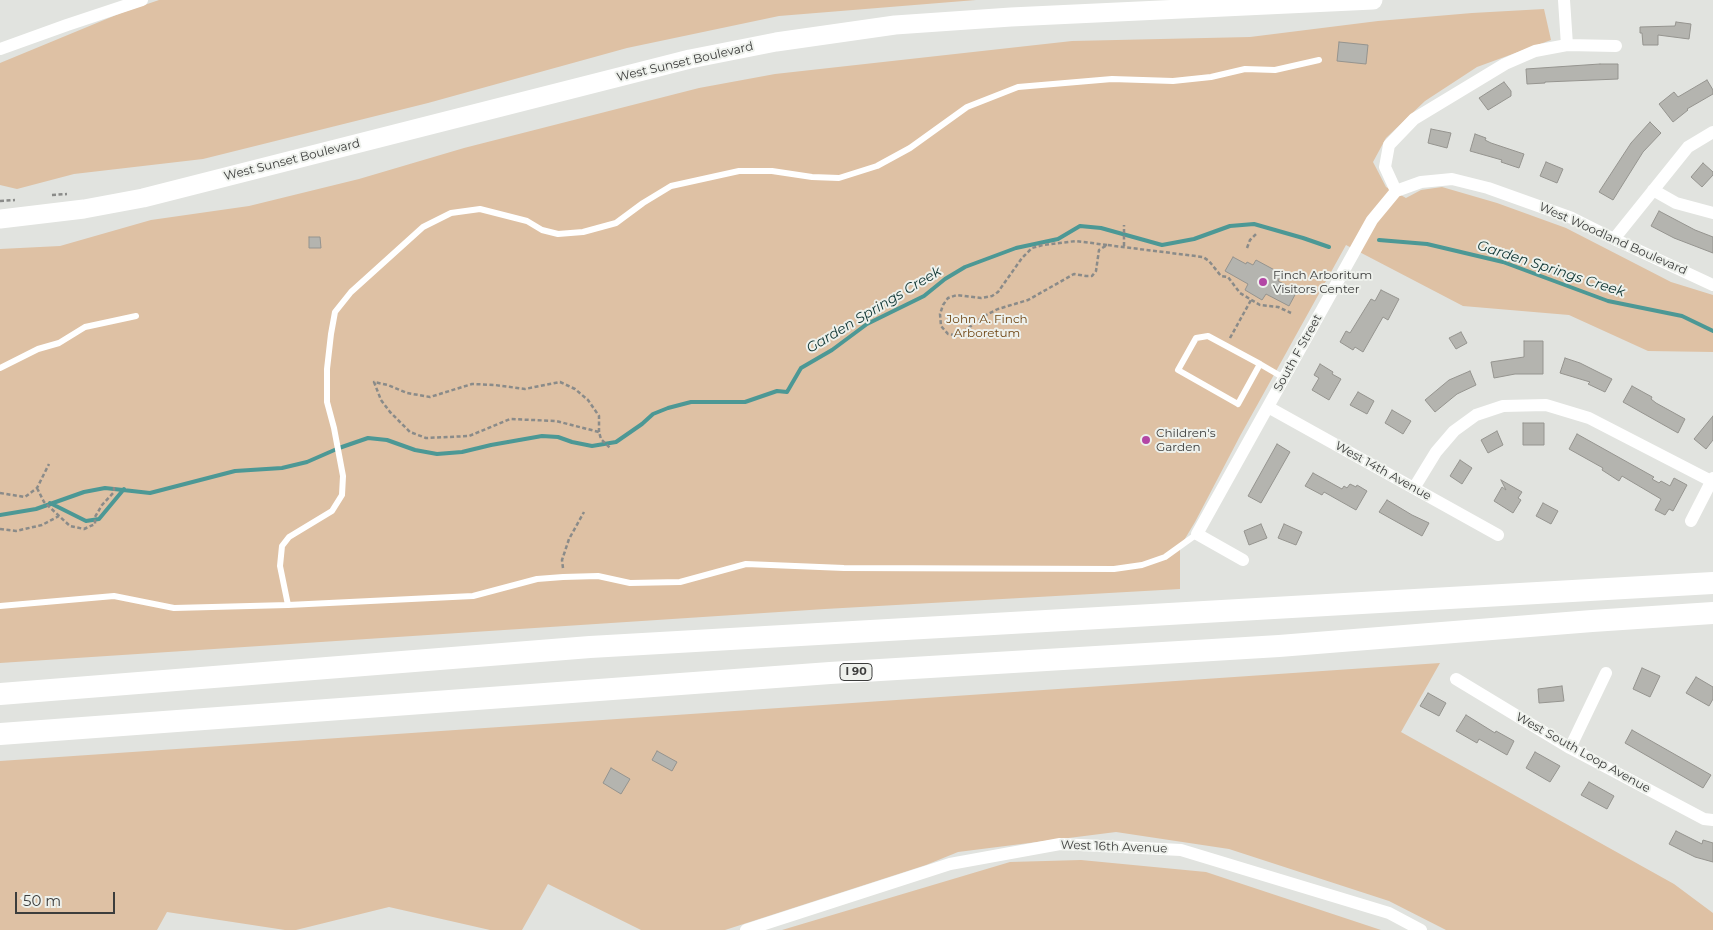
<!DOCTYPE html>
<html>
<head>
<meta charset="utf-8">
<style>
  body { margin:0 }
  #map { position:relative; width:1713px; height:930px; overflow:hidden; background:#e1e3df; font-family:Montserrat,sans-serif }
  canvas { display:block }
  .scale { position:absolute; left:15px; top:892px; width:100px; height:22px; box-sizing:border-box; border:2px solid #3c3d3c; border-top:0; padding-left:6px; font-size:15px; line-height:18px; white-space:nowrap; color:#3c3d3c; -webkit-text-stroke:4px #eef1ec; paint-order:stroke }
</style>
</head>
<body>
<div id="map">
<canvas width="1713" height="930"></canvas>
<div class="scale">50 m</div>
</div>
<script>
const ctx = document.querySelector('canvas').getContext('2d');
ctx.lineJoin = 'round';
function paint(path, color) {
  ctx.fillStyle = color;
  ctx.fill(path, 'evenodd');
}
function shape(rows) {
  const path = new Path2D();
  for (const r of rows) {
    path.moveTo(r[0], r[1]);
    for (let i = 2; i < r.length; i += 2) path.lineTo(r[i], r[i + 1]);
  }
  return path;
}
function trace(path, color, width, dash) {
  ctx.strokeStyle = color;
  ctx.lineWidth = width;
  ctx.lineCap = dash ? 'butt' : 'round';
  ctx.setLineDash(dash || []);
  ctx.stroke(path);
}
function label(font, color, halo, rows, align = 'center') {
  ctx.font = font + ' Montserrat,sans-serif';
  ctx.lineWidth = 4;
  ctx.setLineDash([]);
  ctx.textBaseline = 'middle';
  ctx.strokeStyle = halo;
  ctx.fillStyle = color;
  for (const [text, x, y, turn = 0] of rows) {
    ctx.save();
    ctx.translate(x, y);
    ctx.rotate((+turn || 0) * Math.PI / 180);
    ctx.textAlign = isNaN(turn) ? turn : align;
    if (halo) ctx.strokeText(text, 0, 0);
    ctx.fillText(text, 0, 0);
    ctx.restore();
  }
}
const green = shape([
  [159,0,976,0,779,16,627,48,428,103,203,159,74,174,17,189,0,185,0,63,121,13],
  [1544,9,1551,40,1477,67,1425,101,1386,138,1373,162,1386,187,1406,198,1421,190,1442,187,1497,203,1566,228,1671,282,1713,295,1713,352,1648,351,1569,315,1463,306,1346,245,1240,436,1195,522,1180,547,1180,589,825,609,0,663,0,249,60,246,151,220,249,206,359,179,464,148,699,88,775,74,1072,41,1250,37,1378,21,1472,13],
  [1440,663,1401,732,1674,884,1713,913,1713,930,1446,930,1389,901,1229,849,1116,832,958,852,926,865,725,930,641,930,548,884,522,930,490,930,389,907,296,930,285,930,167,912,157,930,0,930,0,761],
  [1081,860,1206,872,1381,930,782,930,1010,862]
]);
const stream = shape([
  [1379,240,1427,244,1503,262,1608,301,1682,316,1713,331],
  [50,503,86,521,99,519,124,489],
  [0,515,36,509,84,492,105,488,150,493,235,471,282,468,307,462,339,448,368,438,387,440,415,450,437,454,462,452,491,445,542,436,558,437,572,442,592,446,616,442,642,424,653,414,668,408,691,402,745,402,777,391,787,392,801,368,832,350,867,324,924,296,945,279,965,267,1016,248,1058,239,1080,226,1101,228,1162,245,1194,239,1230,226,1254,224,1303,238,1329,247]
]);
const building = shape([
  [1676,22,1691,24,1689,39,1658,35,1658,45,1643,45,1642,33,1640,33,1640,27,1675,26,1676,22],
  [1339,42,1368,45,1366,64,1337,61,1339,42],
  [1600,64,1618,64,1618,79,1545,82,1545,83,1527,84,1526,69,1600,64],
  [1707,80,1713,90,1713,94,1687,109,1688,110,1673,122,1659,104,1674,92,1678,97,1707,80],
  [1504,82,1511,91,1511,96,1488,110,1479,98,1504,82],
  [1650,122,1661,133,1643,152,1613,200,1599,192,1631,143,1650,122],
  [1431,129,1451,133,1447,148,1428,143,1431,129],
  [1475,134,1486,138,1485,140,1491,143,1524,154,1519,168,1501,162,1502,160,1470,151,1475,134],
  [1546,162,1563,169,1557,183,1540,176,1546,162],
  [1703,163,1713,172,1713,175,1702,187,1691,177,1703,163],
  [1659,211,1695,230,1713,237,1713,253,1674,238,1651,226,1659,211],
  [309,237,320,237,321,248,309,248,309,237],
  [1233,257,1246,264,1247,262,1253,265,1256,260,1282,274,1278,281,1297,291,1289,306,1266,294,1262,300,1245,290,1248,284,1225,271,1233,257],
  [1381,290,1399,299,1388,320,1383,317,1363,352,1355,347,1353,350,1340,342,1346,331,1350,333,1371,299,1375,301,1381,290],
  [1461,332,1467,343,1456,349,1449,338,1461,332],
  [1524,341,1543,341,1543,374,1515,374,1494,378,1491,362,1524,357,1524,341],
  [1565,358,1580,363,1612,379,1605,392,1588,384,1590,382,1560,373,1565,358],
  [1320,364,1333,372,1332,374,1341,379,1329,400,1312,390,1319,378,1314,375,1320,364],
  [1470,371,1476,385,1457,394,1435,412,1425,400,1449,380,1470,371],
  [1632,386,1652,397,1651,399,1656,403,1685,419,1678,433,1623,402,1632,386],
  [1358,392,1374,401,1367,414,1350,405,1358,392],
  [1392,410,1411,421,1403,434,1385,423,1392,410],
  [1713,416,1713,440,1706,449,1694,439,1713,416],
  [1523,423,1544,423,1544,445,1523,445,1523,423],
  [1497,431,1503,445,1488,453,1481,440,1497,431],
  [1577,434,1654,477,1652,479,1659,483,1661,481,1670,486,1674,478,1687,485,1673,511,1669,509,1665,515,1655,510,1661,499,1622,476,1619,481,1602,470,1603,468,1569,449,1577,434],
  [1277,444,1290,452,1261,503,1248,496,1277,444],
  [1460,460,1472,468,1462,484,1450,476,1460,460],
  [1313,473,1342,489,1344,486,1347,488,1350,484,1356,487,1357,485,1367,491,1356,510,1324,492,1322,495,1305,486,1313,473],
  [1501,480,1522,492,1518,498,1521,500,1513,513,1494,501,1502,487,1506,490,1501,480],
  [1387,500,1412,515,1429,523,1422,536,1379,512,1387,500],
  [1543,503,1558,511,1551,524,1536,516,1543,503],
  [1261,524,1267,538,1249,545,1244,531,1261,524],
  [1284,524,1302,532,1296,545,1278,538,1284,524],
  [1642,668,1660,676,1650,697,1633,689,1642,668],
  [1696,677,1713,687,1713,699,1709,706,1686,693,1696,677],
  [1562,686,1564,701,1539,703,1538,689,1562,686],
  [1428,693,1446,703,1439,716,1420,706,1428,693],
  [1466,715,1495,733,1496,731,1514,741,1507,755,1479,739,1477,743,1456,731,1466,715],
  [1632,730,1711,775,1703,788,1625,743,1632,730],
  [657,751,677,762,672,771,652,760,657,751],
  [1535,752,1560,766,1550,782,1526,768,1535,752],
  [611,768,630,779,621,794,603,783,611,768],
  [1589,782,1614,796,1607,809,1581,795,1589,782],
  [1676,831,1702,844,1703,840,1713,843,1713,862,1695,857,1669,844,1676,831]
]);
const path = shape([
  [52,195,67,194],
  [0,201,15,200],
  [1107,245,1076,241,1043,245,1032,248,1022,258,998,292,992,296,981,298,957,295,948,298,943,305,940,314,941,326,948,334,954,335,962,333,984,316,998,309,1028,300,1074,274,1086,276,1092,276,1096,271,1099,250,1107,245,1203,257,1209,261,1221,276,1228,277,1240,293,1260,305,1278,307,1291,313],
  [1124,246,1124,225],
  [1247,248,1250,240,1256,234],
  [1230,338,1251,300],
  [599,432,599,416,588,400,575,389,560,382,525,389,495,385,472,384,430,397,407,393,388,385,374,382,381,400,390,412,410,432,426,438,469,436,510,419,556,421,599,432,601,439,610,448],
  [37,488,44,502,70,526,84,529,95,524,95,517,102,505,114,492,114,485],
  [0,493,25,497,37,488,49,464],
  [0,529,16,531,42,525,59,516],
  [563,568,562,560,569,539,584,512]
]);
const lane = shape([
  [1260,364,1238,404,1178,370,1196,338,1208,336,1260,364,1284,378],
  [0,368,38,349,59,343,85,327,136,316],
  [288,605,280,566,282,546,289,537,332,511,342,495,343,476,334,428,327,402,327,369,331,334,335,312,351,292,423,227,451,213,480,209,527,221,542,230,558,234,583,232,616,223,643,203,671,186,739,171,772,171,812,177,839,178,877,166,910,148,967,107,1018,87,1112,79,1173,81,1211,77,1245,69,1275,70,1319,60],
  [0,606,114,596,174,608,288,605,473,596,537,579,563,577,598,576,630,583,680,582,746,564,844,568,1114,569,1142,565,1165,557,1197,534]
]);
const street = shape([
  [1564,0,1567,45],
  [0,49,67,25,142,0],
  [1653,190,1676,203,1713,213],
  [1396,191,1421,182,1452,179,1488,188,1572,218,1614,239,1713,285],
  [1396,191,1385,167,1389,145,1414,119,1505,64,1535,51,1567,45,1616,46],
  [1614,239,1688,147,1713,132],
  [1268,407,1498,535],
  [1414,488,1436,452,1454,431,1476,415,1503,406,1546,405,1589,418,1713,482],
  [1691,521,1713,478],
  [1243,560,1197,534,1372,220,1396,191],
  [1456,679,1570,748,1704,819,1713,820],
  [1570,748,1606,673],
  [746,930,950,864,1060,844,1181,850,1389,913,1421,930]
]);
const primary = shape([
  [0,219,84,209,143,198,690,59,776,42,895,25,1011,17,1373,0]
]);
const highway = shape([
  [0,694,590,647,1713,583],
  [0,734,830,673,1279,646,1592,621,1713,613]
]);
const markers = [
  [1263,282,5,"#b346a5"],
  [1146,440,5,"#b346a5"]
];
const shields = [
  [856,672,32]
];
const shieldNames = [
  ["I 90",856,672]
];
const streetNames = [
  ["West Sunset Boulevard",685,62,-13],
  ["West Sunset Boulevard",292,160,-14],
  ["West Woodland Boulevard",1613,239,24],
  ["South F Street",1298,353,-61],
  ["West 14th Avenue",1383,471,29],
  ["West South Loop Avenue",1583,753,29],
  ["West 16th Avenue",1114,847,2]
];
const poiNames = [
  ["Finch Arboritum",1273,275],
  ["Visitors Center",1273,289],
  ["Children's",1156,433],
  ["Garden",1156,447]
];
const parkNames = [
  ["John A. Finch",987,319],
  ["Arboretum",987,333]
];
const waterNames = [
  ["Garden Springs Creek",1551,269,18],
  ["Garden Springs Creek",874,310,-31]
];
paint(green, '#dec1a4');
trace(stream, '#4c9895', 4);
paint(building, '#b4b4af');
trace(building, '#95948f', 1);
trace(path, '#8a8b89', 2.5, [4, 2.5]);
trace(lane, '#fff', 6);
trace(street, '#fff', 12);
trace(primary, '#fff', 19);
trace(highway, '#fff', 22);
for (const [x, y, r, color] of markers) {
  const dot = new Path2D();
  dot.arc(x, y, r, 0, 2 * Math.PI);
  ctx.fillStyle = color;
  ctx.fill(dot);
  trace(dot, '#eef1ec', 2);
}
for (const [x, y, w] of shields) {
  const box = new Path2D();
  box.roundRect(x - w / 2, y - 8.5, w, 17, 4);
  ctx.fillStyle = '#eef1ec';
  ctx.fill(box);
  trace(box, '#3c3d3c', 1);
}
label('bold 11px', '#3c3d3c', null, shieldNames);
label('12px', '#3c3d3c', '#eef1ec', streetNames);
label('12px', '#3c3d3c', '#eef1ec', poiNames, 'left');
label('12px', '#6f4614', '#eef1ec', parkNames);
label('italic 14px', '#0c3331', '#eef1ec', waterNames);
</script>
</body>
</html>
